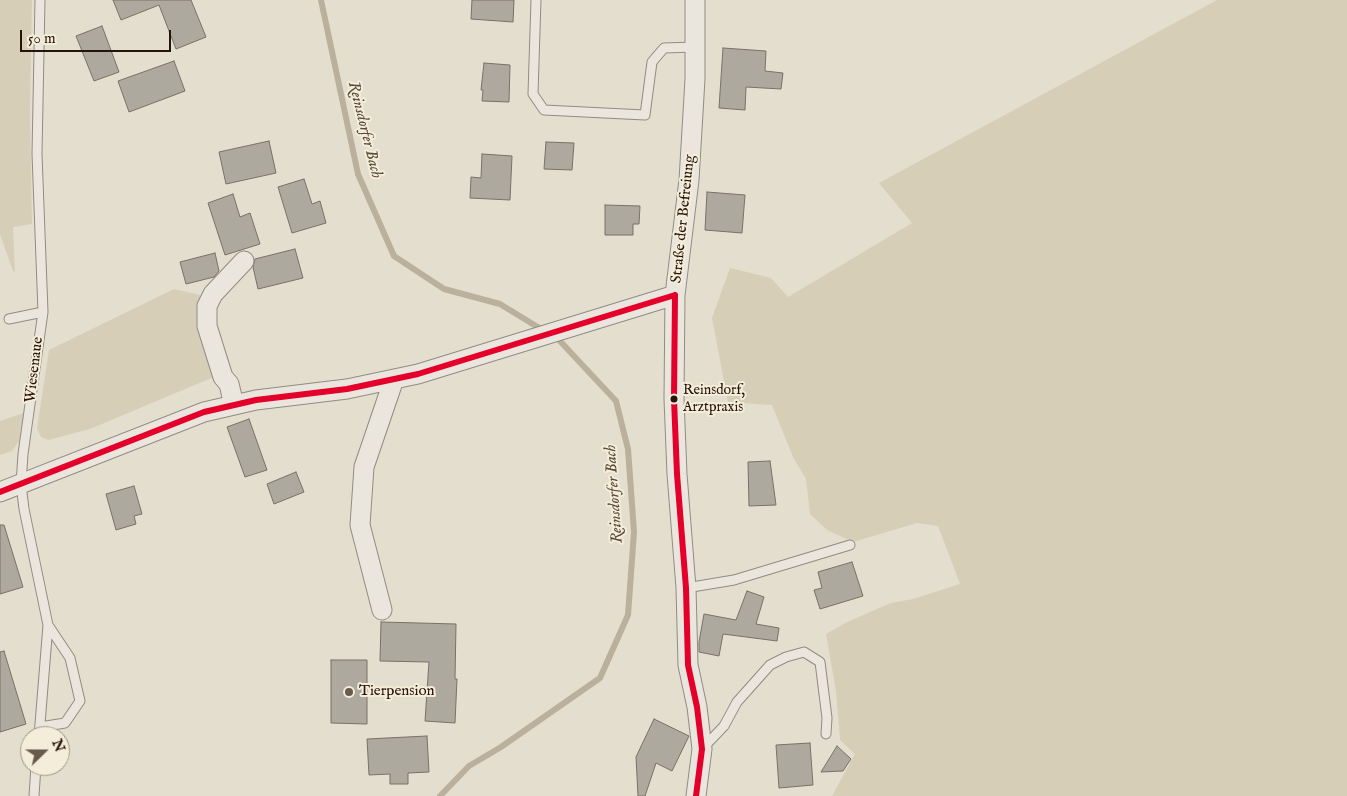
<!DOCTYPE html>
<html>
<head>
<meta charset="utf-8">
<style>
  body { margin:0 }
  #map { position:relative; width:1347px; height:796px; overflow:hidden; background:#e3dece; font-family:"IM FELL English",serif }
  canvas { display:block }
  .north { position:absolute; left:20px; top:726px; width:50px; height:50px; box-sizing:border-box; background:#f3edd9; border:1px solid #a19686; border-radius:50%; rotate:68deg; font-size:14px; font-weight:700; line-height:20px; text-align:center; color:#27130a }
  .north::after { content:''; display:block; margin:auto; width:18px; height:22px; background:#695a4f; clip-path:polygon(50% 0,100% 100%,50% 72%,0 100%) }
  .scale { position:absolute; left:20px; top:30px; width:151px; height:22px; box-sizing:border-box; border:2px solid #27130a; border-top:0; padding-left:6px; font-size:15px; line-height:18px; white-space:nowrap; color:#27130a; -webkit-text-stroke:4px #f3edd9; paint-order:stroke }
</style>
</head>
<body>
<div id="map">
<canvas width="1347" height="796"></canvas>
<div class="north">N</div>
<div class="scale">50 m</div>
</div>
<script>
const ctx = document.querySelector('canvas').getContext('2d');
ctx.lineJoin = 'round';
function paint(path, color) {
  ctx.fillStyle = color;
  ctx.fill(path, 'evenodd');
}
function shape(rows) {
  const path = new Path2D();
  for (const r of rows) {
    path.moveTo(r[0], r[1]);
    for (let i = 2; i < r.length; i += 2) path.lineTo(r[i], r[i + 1]);
  }
  return path;
}
function trace(path, color, width, dash) {
  ctx.strokeStyle = color;
  ctx.lineWidth = width;
  ctx.lineCap = dash ? 'butt' : 'round';
  ctx.setLineDash(dash || []);
  ctx.stroke(path);
}
function label(font, color, halo, rows, align = 'center') {
  ctx.font = font + ' "IM FELL English",serif';
  ctx.lineWidth = 4;
  ctx.setLineDash([]);
  ctx.textBaseline = 'middle';
  ctx.strokeStyle = halo;
  ctx.fillStyle = color;
  for (const [text, x, y, turn = 0] of rows) {
    ctx.save();
    ctx.translate(x, y);
    ctx.rotate((+turn || 0) * Math.PI / 180);
    ctx.textAlign = isNaN(turn) ? turn : align;
    if (halo) ctx.strokeText(text, 0, 0);
    ctx.fillText(text, 0, 0);
    ctx.restore();
  }
}
const green = shape([
  [0,0,32,0,30,109,32,224,13,227,15,272,13,271,0,234],
  [1217,0,1347,0,1347,796,832,796,855,754,840,740,836,691,826,634,847,622,891,603,913,599,960,584,938,526,917,523,853,542,827,530,810,514,806,479,793,457,772,405,728,402,712,318,730,268,771,278,788,297,912,223,879,183],
  [174,289,200,295,199,304,216,376,90,429,48,440,41,437,37,429,49,350],
  [24,413,19,441,12,451,0,455,0,421]
]);
const stream = shape([
  [321,0,358,174,394,256,444,289,500,304,559,340,616,401,628,449,634,532,628,615,600,678,501,747,469,766,440,796]
]);
const building = shape([
  [113,0,191,0,206,37,176,49,159,5,121,20,113,0],
  [472,0,514,0,513,22,471,19,472,0],
  [102,26,119,72,94,81,76,36,102,26],
  [723,48,766,51,765,71,783,73,781,89,746,87,745,110,719,108,723,48],
  [174,61,185,91,129,112,118,81,174,61],
  [484,63,510,65,509,102,482,101,483,90,481,90,484,63],
  [269,141,276,173,226,184,219,152,269,141],
  [546,142,574,143,572,170,544,169,546,142],
  [482,154,512,156,510,200,470,198,471,177,481,178,482,154],
  [304,179,312,204,320,201,326,223,292,233,278,187,304,179],
  [707,192,745,195,742,233,705,230,707,192],
  [233,194,240,217,250,213,260,244,225,255,208,203,233,194],
  [605,205,640,206,639,224,633,224,633,235,605,235,605,205],
  [295,249,303,278,258,289,253,267,255,259,295,249],
  [215,253,219,271,214,277,186,284,180,262,215,253],
  [249,419,267,470,245,477,227,427,249,419],
  [770,461,776,505,749,506,748,462,770,461],
  [296,472,304,492,274,504,267,484,296,472],
  [134,486,142,514,134,516,136,524,116,530,106,494,134,486],
  [0,525,4,525,23,587,0,594,0,525],
  [852,562,863,596,820,609,814,590,822,588,818,572,852,562],
  [747,591,764,597,756,624,779,628,777,641,723,634,719,656,699,652,699,642,704,614,736,620,747,591],
  [381,622,456,624,455,679,457,679,455,723,425,721,429,662,380,661,381,622],
  [4,651,26,724,0,732,0,652,4,651],
  [331,660,367,660,367,724,331,723,331,660],
  [654,719,689,736,672,771,656,763,645,796,638,796,636,757,654,719],
  [427,736,429,772,408,773,408,784,390,784,390,774,369,775,367,739,427,736],
  [810,743,813,785,779,788,776,745,810,743],
  [837,746,851,759,843,771,821,772,837,746]
]);
const lane = shape([
  [536,0,533,94,544,110,645,115,652,62,664,48,695,47],
  [9,319,43,312],
  [686,588,734,580,850,545],
  [40,727,65,723,80,701,70,658,48,625],
  [39,736,48,625,24,509,21,484,23,454,43,312,37,154,40,0],
  [703,748,724,726,737,702,770,665,786,657,804,652,820,662,827,718,826,734],
  [34,796,36,766]
]);
const street = shape([
  [695,0,695,79,689,180,675,295,674,399,677,474,686,588,688,665,697,707,702,749,696,796],
  [234,405,229,384,223,377,207,326,207,306,213,294,244,261],
  [0,492,204,412,256,400,347,389,418,374,675,295],
  [382,610,360,525,364,467,394,379]
]);
const bus1 = shape([
  [675,295,674,399,677,474,686,588,688,665,697,707,702,749,696,796],
  [0,492,204,412,256,400,347,389,418,374,675,295]
]);
const markers = [
  [674,399,4.5,"#27130a"],
  [349,692,5,"#695a4f"]
];
const busNames = [
  ["Reinsdorf,",683,391],
  ["Arztpraxis",683,408]
];
const streetNames = [
  ["Straße der Befreiung",684,219,-84],
  ["Wiesenaue",35,370,-83]
];
const poiNames = [
  ["Tierpension",359,692]
];
const waterNames = [
  ["Reinsdorfer Bach",364,130,76],
  ["Reinsdorfer Bach",615,494,-94]
];
paint(green, '#d6ceb7');
trace(stream, '#bab09b', 6);
paint(building, '#aea99e');
trace(building, '#777167', 1);
trace(lane, '#918c82', 11);
trace(street, '#918c82', 21);
trace(lane, '#eae6de', 9);
trace(street, '#eae6de', 19);
trace(bus1, '#e4002b', 6);
for (const [x, y, r, color] of markers) {
  const dot = new Path2D();
  dot.arc(x, y, r, 0, 2 * Math.PI);
  ctx.fillStyle = color;
  ctx.fill(dot);
  trace(dot, '#f3edd9', 2);
}
label('14px', '#27130a', '#f3edd9', busNames, 'left');
label('15px', '#27130a', '#f3edd9', streetNames);
label('15px', '#27130a', '#f3edd9', poiNames, 'left');
label('italic 16px', '#5b4a3b', '#f3edd9', waterNames);
</script>
</body>
</html>
